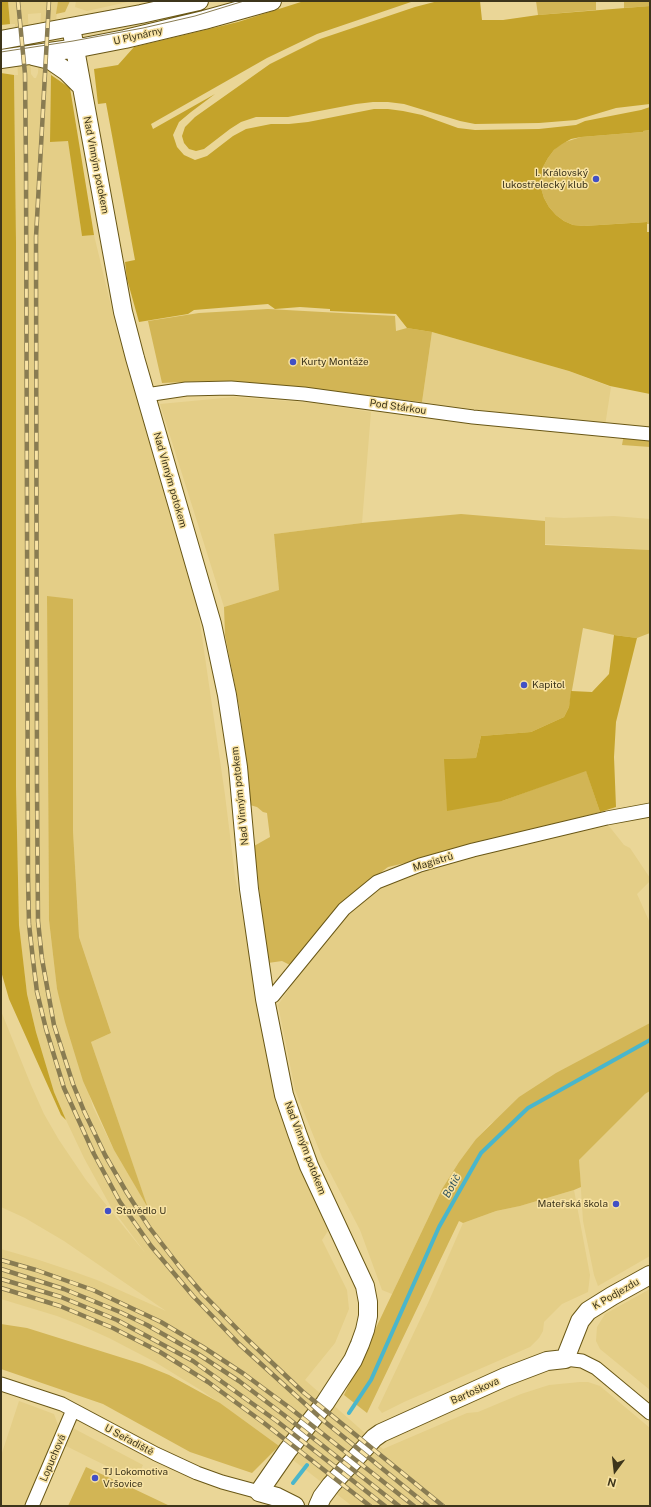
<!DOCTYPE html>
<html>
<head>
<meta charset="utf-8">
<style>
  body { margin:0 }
  #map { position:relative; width:651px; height:1507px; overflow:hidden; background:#ead697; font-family:"Public Sans",sans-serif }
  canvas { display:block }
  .frame { position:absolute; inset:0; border:2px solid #3d351b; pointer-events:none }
  .north { position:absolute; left:595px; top:1451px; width:40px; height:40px; -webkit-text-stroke:3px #f8e3a4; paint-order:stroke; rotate:195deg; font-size:11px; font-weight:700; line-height:16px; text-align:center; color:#3d351b }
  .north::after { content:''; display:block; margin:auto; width:14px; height:18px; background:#3d351b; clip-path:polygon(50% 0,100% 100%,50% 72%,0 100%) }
</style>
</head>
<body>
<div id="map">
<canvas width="651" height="1507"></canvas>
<div class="frame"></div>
<div class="north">N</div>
</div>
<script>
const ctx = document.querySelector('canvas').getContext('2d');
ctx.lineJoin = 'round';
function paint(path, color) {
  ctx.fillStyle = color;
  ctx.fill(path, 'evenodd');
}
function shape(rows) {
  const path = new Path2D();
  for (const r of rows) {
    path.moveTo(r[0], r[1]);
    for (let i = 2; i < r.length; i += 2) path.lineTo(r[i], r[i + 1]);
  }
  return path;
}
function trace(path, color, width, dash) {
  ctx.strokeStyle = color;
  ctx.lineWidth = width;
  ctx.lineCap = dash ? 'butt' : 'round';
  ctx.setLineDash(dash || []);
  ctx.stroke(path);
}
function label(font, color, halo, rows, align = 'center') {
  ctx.font = font + ' "Public Sans",sans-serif';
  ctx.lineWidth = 3;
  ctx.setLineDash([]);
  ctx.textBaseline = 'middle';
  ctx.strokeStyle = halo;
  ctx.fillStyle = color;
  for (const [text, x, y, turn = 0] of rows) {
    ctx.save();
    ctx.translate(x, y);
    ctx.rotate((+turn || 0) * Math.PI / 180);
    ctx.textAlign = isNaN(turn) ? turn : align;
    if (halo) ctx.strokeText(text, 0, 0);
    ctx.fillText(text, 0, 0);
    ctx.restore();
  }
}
const built = shape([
  [8,1,58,1,51,74,50,142,68,140,82,236,94,235,116,327,198,609,225,795,235,876,259,1000,274,1094,290,1142,328,1231,322,1240,347,1290,349,1309,335,1343,305,1380,383,1449,467,1413,478,1412,521,1394,549,1385,580,1382,588,1382,600,1386,650,1428,650,1506,352,1506,225,1407,202,1391,155,1362,109,1338,80,1325,57,1316,1,1299,1,1249,39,1260,69,1270,97,1280,166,1311,64,1241,25,1218,1,1207,1,1011,31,1085,44,1114,59,1140,86,1180,146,1254,111,1207,84,1158,66,1120,54,1092,36,1032,27,994,23,961,19,925,16,787,16,243,14,75,18,75,15,24,10,24],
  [41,13,38,73,36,78,34,78,31,74,28,18,28,14],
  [47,596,73,831,79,937,111,1033,91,1042,147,1206,114,1150,93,1107,57,989,49,920],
  [76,1,132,1,87,11,75,7],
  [432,332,569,371,611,387,605,426,578,424,422,402],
  [234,397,314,403,371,412,362,523,274,534,279,590,224,607,160,404],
  [614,516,650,519,650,550,545,544,545,517,564,518],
  [609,826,624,845,630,848,650,878,650,881,637,894,650,923,650,1023,490,1124,476,1139,459,1162,442,1189,392,1294,382,1290,360,1230,322,1157,295,1090,278,1005,315,951,358,902,388,883,408,873,534,840],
  [650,1091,650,1256,598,1286,594,1275,583,1221,579,1160,645,1094],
  [574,1190,590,1275,588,1292,562,1304,544,1322,543,1331,539,1338,530,1347,404,1402,382,1413,378,1408,428,1303,463,1223,496,1211,520,1206],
  [650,1289,650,1390,600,1349,596,1341,597,1327,605,1314],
  [19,1401,54,1414,60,1430,28,1506,1,1506,1,1456],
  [71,1427,143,1465,138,1475,129,1477,64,1445]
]);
const green = shape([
  [58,1,70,1,65,12,56,14],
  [536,1,596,1,596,10,538,15],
  [624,1,650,1,650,6,624,8],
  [650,130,650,224,647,224,646,222,584,226,573,225,564,221,556,215,549,207,544,198,541,188,541,178,543,167,548,158,554,150,562,143,581,137,643,132,643,131],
  [268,309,395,316,396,331,407,328,432,332,422,402,282,386,204,381,162,383,148,321,199,313],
  [624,434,650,439,650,447,622,445],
  [461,514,545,521,545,545,650,550,650,633,637,638,614,635,583,628,569,707,564,717,531,732,481,736,476,758,444,759,502,801,586,770,600,812,456,851,388,867,351,895,290,965,282,961,268,963,254,846,270,837,267,813,263,812,257,807,250,805,240,711,225,635,224,607,279,590,274,534,362,523],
  [47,596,73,599,73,831,79,937,111,1033,91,1042,148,1208,114,1150,83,1081,65,1022,57,989,49,920],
  [650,1023,650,1091,645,1094,579,1160,581,1187,574,1190,520,1206,496,1211,463,1223,459,1221,367,1413,344,1395,442,1189,459,1162,476,1139,519,1097,556,1073],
  [1,1324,27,1328,142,1364,169,1375,220,1403,279,1446,252,1473,190,1452,103,1404,1,1369],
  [86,1467,132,1488,170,1506,68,1506]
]);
const forest = shape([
  [1,1,8,1,10,24,1,25],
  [304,1,414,1,317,34,267,58,151,124,153,129,215,94,191,112,179,122,173,135,177,147,184,155,195,160,207,156,233,136,246,129,271,124,289,124,308,122,374,109,388,109,403,111,422,115,458,128,475,130,539,129,576,125,585,121,641,110,650,107,650,130,643,131,643,132,581,137,571,139,562,144,554,150,548,158,543,167,541,178,541,188,544,198,549,207,556,215,564,221,573,225,584,226,647,222,647,232,650,232,650,394,610,386,569,371,432,332,407,328,396,314,330,311,330,309,300,307,275,309,268,304,194,310,188,314,139,322,127,279,125,262,135,260,106,103,98,104,94,69,118,65,134,47,238,22],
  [438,1,480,1,482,20,503,20,538,15,650,6,650,104,616,108,576,120,539,123,475,124,460,121,404,104,388,102,373,102,356,104,288,117,256,117,241,122,230,129,204,149,196,151,189,149,184,143,182,136,185,127,195,117,270,64,320,39,415,7],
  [1,73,14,75,16,243,16,787,19,925,27,994,36,1032,54,1092,66,1120,61,1115,9,999,1,971],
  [51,75,70,88,94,235,82,236,68,141,50,142],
  [614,635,637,638,616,722,614,757,616,807,600,812,586,771,502,801,447,811,444,759,476,758,481,736,531,732,564,717,569,707,571,691,592,692,609,674]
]);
const stream = shape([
  [349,1413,371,1380,439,1227,481,1153,528,1108,650,1040],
  [293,1483,307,1465]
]);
const street = shape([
  [146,395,186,389,231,388,304,394,473,417,650,434],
  [265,999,273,996,344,909,377,882,420,865,473,850,607,818,650,810],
  [565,1359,582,1361,596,1368,650,1413],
  [1,1384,62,1404,156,1454,197,1473,222,1482,259,1492],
  [32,1506,73,1410]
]);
const secondary = shape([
  [71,27,123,312,135,358,212,624,227,695,238,767,249,889,265,999,284,1095,297,1133,309,1166,365,1286,368,1302,368,1316,365,1330,360,1344,353,1360,325,1403,288,1450,259,1492,277,1497,295,1506],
  [1,40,141,14,199,1],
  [33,56,50,60,66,71,82,87],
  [1,59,84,47,125,39,204,20,272,1],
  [318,1506,322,1497,331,1485,374,1438,381,1433,505,1377,547,1361,565,1359,580,1321,588,1311,612,1296,650,1275]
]);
const tram = shape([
  [1,52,73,41,143,28,195,16,244,1]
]);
const rail = shape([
  [18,1,25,74,26,166,28,877,29,924,33,960,37,992,46,1029,64,1088,94,1154,120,1202,151,1246,193,1296,239,1344,324,1421,428,1506],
  [49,1,36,237,37,785,38,921,42,959,54,1025,73,1084,84,1111,105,1155,127,1193,149,1227,179,1266,203,1294,247,1339,303,1392,443,1506],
  [1,1260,36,1270,93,1290,161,1322,203,1347,244,1374,290,1408,414,1506],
  [1,1269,64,1289,120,1312,147,1325,198,1354,239,1381,284,1415,399,1506],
  [1,1279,61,1297,117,1320,193,1361,278,1422,385,1506],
  [1,1288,60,1306,84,1316,113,1328,160,1352,208,1382,264,1423,370,1506]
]);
const markers = [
  [596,179,4,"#4250c5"],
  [293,362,4,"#4250c5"],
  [524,685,4,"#4250c5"],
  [616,1204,4,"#4250c5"],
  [108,1211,4,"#4250c5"],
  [95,1478,4,"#4250c5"]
];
const streetNames = [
  ["U Plynárny",138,36,-13],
  ["Nad Vinným potokem",96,165,79],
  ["Pod Stárkou",398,407,8],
  ["Nad Vinným potokem",170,480,74],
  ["Nad Vinným potokem",240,796,-96],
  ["Magistrů",433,862,-17],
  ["Nad Vinným potokem",305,1148,69],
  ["K Podjezdu",616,1294,-30],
  ["Bartoškova",475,1391,-24],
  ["U Seřadiště",129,1440,28],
  ["Lopuchová",53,1458,-67]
];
const poiNames = [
  ["I. Královský",588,173,"right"],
  ["lukostřelecký klub",588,185,"right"],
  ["Kurty Montáže",301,362],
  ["Kapitol",532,685],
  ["Mateřská škola",608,1204,"right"],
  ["Stavědlo U",116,1211],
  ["TJ Lokomotiva",103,1472],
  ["Vršovice",103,1484]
];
const waterNames = [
  ["Botič",452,1186,-61]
];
paint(built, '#e4ce87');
paint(green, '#d2b555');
paint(forest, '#c4a32b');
trace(stream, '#4ab6cb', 4);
trace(street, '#695716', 15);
trace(secondary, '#695716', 20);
trace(street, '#fff', 13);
trace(secondary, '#fff', 18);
trace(tram, '#897c52', 1);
trace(rail, '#897c52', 4.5);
trace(rail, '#f8e3a4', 3, [9]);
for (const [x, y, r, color] of markers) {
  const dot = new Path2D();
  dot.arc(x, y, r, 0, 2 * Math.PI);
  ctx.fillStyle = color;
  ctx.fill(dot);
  trace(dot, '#f8e3a4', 1.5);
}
label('10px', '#3d351b', '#f8e3a4', streetNames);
label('10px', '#3d351b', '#f8e3a4', poiNames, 'left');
label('italic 11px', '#37585f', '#f8e3a4', waterNames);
</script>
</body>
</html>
